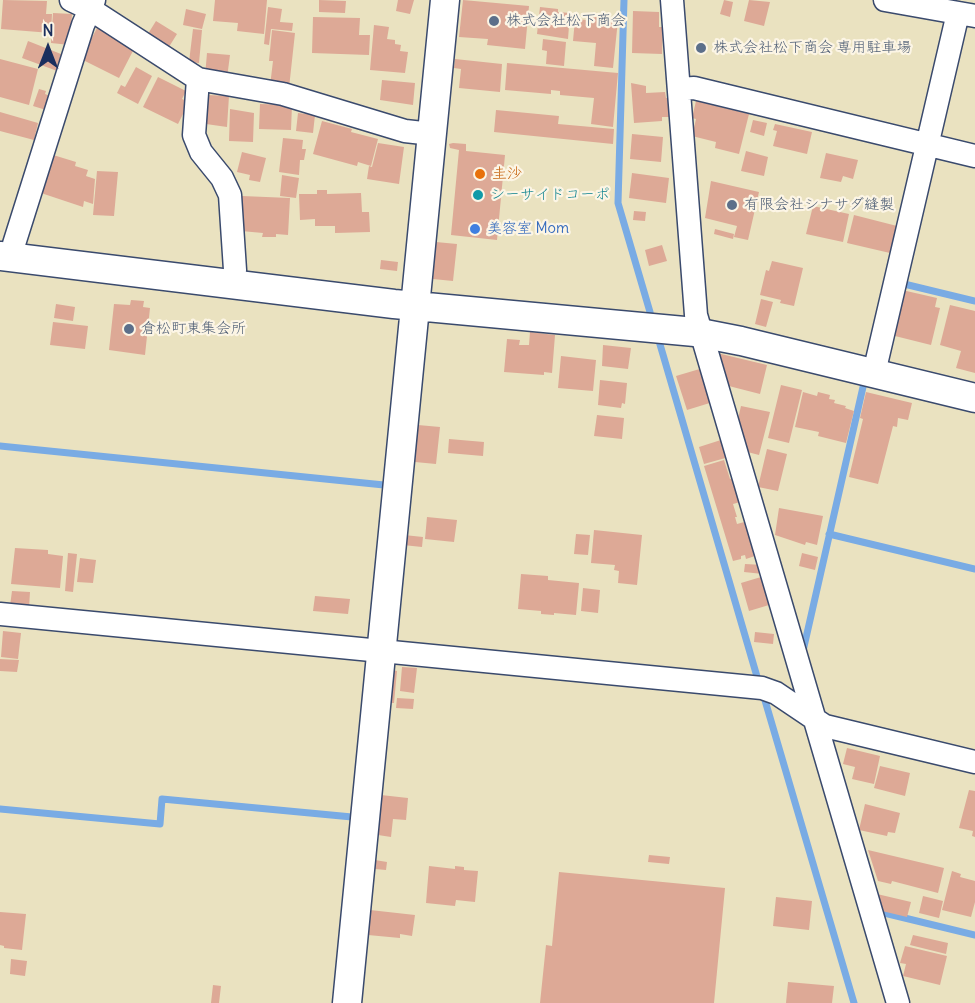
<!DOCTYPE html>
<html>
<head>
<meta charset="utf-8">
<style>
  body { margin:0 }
  #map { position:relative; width:975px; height:1003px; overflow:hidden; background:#eae2c0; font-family:Delius,sans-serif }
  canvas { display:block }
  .north { position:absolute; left:18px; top:18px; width:60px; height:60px; -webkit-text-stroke:4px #fcf5e5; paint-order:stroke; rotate:0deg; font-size:16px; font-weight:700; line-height:24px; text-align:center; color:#1b2f5e }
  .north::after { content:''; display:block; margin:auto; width:21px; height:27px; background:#1b2f5e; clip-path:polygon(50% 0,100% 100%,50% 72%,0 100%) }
</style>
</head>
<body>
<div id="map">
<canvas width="975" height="1003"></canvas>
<div class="north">N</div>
</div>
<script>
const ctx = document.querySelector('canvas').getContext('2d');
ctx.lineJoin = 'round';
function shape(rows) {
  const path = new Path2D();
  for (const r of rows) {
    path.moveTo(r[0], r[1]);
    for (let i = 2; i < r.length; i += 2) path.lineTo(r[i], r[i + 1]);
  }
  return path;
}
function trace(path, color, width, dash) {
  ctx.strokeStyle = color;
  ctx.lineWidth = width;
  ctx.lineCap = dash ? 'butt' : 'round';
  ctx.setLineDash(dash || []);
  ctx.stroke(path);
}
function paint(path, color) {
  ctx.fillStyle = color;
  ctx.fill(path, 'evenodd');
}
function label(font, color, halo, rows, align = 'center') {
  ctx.font = font + ' Delius,"Klee One",sans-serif';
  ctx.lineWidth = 4.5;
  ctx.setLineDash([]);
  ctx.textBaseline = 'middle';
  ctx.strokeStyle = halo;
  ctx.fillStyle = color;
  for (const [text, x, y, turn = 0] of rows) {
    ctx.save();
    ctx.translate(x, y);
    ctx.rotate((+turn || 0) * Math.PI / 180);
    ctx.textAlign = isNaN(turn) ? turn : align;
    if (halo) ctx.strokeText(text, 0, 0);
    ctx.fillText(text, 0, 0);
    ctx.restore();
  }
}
const stream = shape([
  [624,0,618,203,650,312],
  [900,283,975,301],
  [659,341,758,680],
  [0,446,384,485],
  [829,534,975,569],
  [803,651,863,387],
  [764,697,854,1003],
  [0,809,160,824,162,799,352,817],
  [880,912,975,935]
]);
const building = shape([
  [3,0,47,1,46,14,52,14,51,33,1,29],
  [215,0,267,0,264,34,237,31,238,23,213,21],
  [319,0,346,1,345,13,319,12],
  [398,0,414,0,410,14,396,11],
  [463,0,529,6,525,49,487,45,488,39,459,37],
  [724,0,733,2,730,17,720,14],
  [749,0,770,2,764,26,744,21],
  [268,7,282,9,280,22,293,23,292,31,271,29,269,45,264,44],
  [540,7,558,9,558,12,570,13,568,39,537,34],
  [186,9,206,14,202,29,183,25],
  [633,11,659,12,659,27,663,27,662,54,632,53],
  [53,13,72,14,70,45,51,43],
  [588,13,598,14,598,18,618,20,613,68,594,66,596,43,573,41,575,19,587,20],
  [313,17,360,18,359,35,370,35,369,55,312,53],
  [156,21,177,34,167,50,146,37],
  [374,25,389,27,387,39,395,40,395,44,401,45,400,51,408,52,405,73,370,70],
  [97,28,135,47,119,78,81,59],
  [193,29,202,30,199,63,189,62],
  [272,30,295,33,289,88,270,86,273,61,269,61],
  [543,39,566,42,564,66,546,64,547,51,542,50],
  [28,41,66,56,60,72,22,58],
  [207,53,230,55,227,78,205,76],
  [0,59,38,69,29,105,0,97],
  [455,59,502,64,500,92,459,88,461,69,454,68],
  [507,63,618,73,613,127,591,124,594,98,560,95,560,91,551,90,551,94,505,90],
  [136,67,152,76,138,104,117,93,121,85,125,87],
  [158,77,186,91,182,99,189,102,178,124,143,107],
  [382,80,415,83,413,105,380,100],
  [631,83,646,86,646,93,665,92,666,98,669,98,671,117,662,117,662,121,634,123],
  [39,89,46,91,45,94,50,96,46,110,33,106],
  [207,95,229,96,227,127,206,124],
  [696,101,749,114,739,154,715,148,716,142,692,136,696,119,692,118],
  [260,104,292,105,291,130,259,129],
  [230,109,254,113,253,142,229,141],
  [496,110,559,116,558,124,614,129,613,144,494,132],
  [0,112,38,123,34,140,0,131],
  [298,113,315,115,313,133,296,131],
  [753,120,767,123,764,136,750,132],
  [322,121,352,129,351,132,378,139,371,166,358,162,357,166,313,154],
  [775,124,812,132,807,154,773,146,777,131,773,130],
  [632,134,663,137,661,162,630,159],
  [283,138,303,140,302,149,306,149,304,160,300,160,299,175,279,172],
  [378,143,404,147,399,184,367,179,369,166,372,167],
  [453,143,466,144,466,151,505,155,497,240,451,235,459,150,450,148,449,144],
  [746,151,768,157,764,176,741,171],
  [242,152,266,158,260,182,249,180,250,175,237,172],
  [826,153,858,160,853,179,843,176,841,182,820,178],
  [50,154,76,162,75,166,88,170,86,176,95,179,93,204,84,201,83,207,38,192],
  [97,171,118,172,114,216,93,215],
  [632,173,669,178,666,203,629,198],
  [282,175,299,178,296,198,280,196],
  [711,181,759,192,748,240,734,237,737,226,705,218],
  [317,190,327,190,327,194,361,193,362,212,369,212,370,232,335,233,335,226,315,226,315,219,300,220,299,194,317,194],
  [242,196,290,198,288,235,276,234,276,237,262,237,263,233,241,231],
  [813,206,849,214,843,242,806,234],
  [634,211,646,212,645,221,633,220],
  [854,215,897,226,890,253,847,243],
  [715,229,734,234,733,239,714,234],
  [436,242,457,244,453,281,433,279],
  [662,245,667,261,649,266,645,250],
  [381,260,398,262,397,271,380,269],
  [772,261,803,268,794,306,780,303,781,300,760,295,766,270,769,271],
  [902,290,937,298,935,307,940,308,931,345,891,335],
  [761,299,773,302,766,327,755,324],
  [131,300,144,301,143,307,150,308,145,355,109,350,114,304,130,305],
  [56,304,75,307,73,321,54,318],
  [950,305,975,311,975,373,956,368,961,351,940,345],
  [53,322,88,326,85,349,50,345],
  [530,332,555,335,552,373,544,372,544,375,504,372,507,339,520,340,519,345,529,345],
  [603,345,631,348,628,369,602,366],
  [717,353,767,365,760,394,721,384],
  [561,356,596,360,593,391,558,388],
  [703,368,713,402,687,410,676,376],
  [600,380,627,383,625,404,622,403,621,408,598,405],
  [781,385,802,390,789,443,768,438],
  [803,392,817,396,818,392,830,395,829,399,835,400,834,403,846,406,845,408,854,411,846,443,818,436,819,432,795,427],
  [866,392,912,403,908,420,898,418,897,427,893,426,878,484,849,477,863,419,860,418],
  [741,406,770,412,759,455,740,450,735,432],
  [597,415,624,418,622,439,594,436],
  [418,425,440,427,436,464,415,462],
  [449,439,484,442,483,456,448,453],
  [724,439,729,457,704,464,699,447],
  [767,449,787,454,778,491,758,487],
  [724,460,730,479,736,477,744,501,733,504,737,517,729,517,735,517,737,524,748,521,758,555,746,559,745,555,741,556,741,559,733,561,704,466],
  [779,508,823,516,817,545,806,542,805,545,775,535],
  [427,517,457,520,454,542,425,539],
  [594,530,642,535,637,585,618,583,619,571,614,570,615,565,591,563],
  [576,534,590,535,588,555,574,554],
  [404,535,423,537,422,547,403,545],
  [15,548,48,550,48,554,63,556,60,588,11,584],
  [68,553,77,554,73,592,65,591],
  [802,553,818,557,815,570,799,566],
  [80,558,96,560,93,583,77,582],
  [745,564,764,565,763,574,744,572],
  [521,574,548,576,548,580,579,583,576,615,554,613,554,615,541,614,541,611,518,609],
  [761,577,769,605,749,611,741,583],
  [583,588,600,590,598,613,581,611],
  [12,591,30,592,29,608,10,606],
  [315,596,350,599,348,614,313,611],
  [3,631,21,633,18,659,1,657],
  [755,632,774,634,773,644,754,642],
  [0,659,19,660,17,672,0,671],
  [402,667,417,668,414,693,400,691],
  [392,670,397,671,394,703,389,703],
  [397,698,414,699,413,709,396,708],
  [847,748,880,756,874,784,852,779,855,767,843,764],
  [880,766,910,773,905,796,874,788],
  [969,790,975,791,975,837,972,836,973,831,959,828],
  [381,795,408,798,406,820,393,819,391,837,378,835],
  [865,804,900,813,895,833,888,832,887,836,859,830],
  [868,850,944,868,938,893,892,881,891,884,878,881],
  [649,855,670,857,669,864,648,862],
  [375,860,387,862,386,870,375,869],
  [429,866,455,869,455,866,464,867,464,870,478,871,475,902,456,900,455,906,426,903],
  [952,871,961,874,960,877,975,881,975,902,971,917,942,910],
  [559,872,725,888,714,1003,540,1003,546,945,552,946],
  [877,894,911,902,907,917,882,911],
  [923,896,943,901,939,918,919,913],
  [776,897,812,901,809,930,773,926],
  [370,910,415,915,412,936,400,934,400,938,368,935],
  [0,912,26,914,22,950,4,948,4,946,0,945],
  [913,935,948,943,946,954,910,945],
  [905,946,947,956,940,985,903,976,906,964,900,963],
  [11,959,27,961,25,976,10,974],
  [788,982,834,986,832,1003,786,1003],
  [213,985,221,986,219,1003,211,1003]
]);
const minor = shape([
  [71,0,90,9,198,79,283,94,405,131,432,134],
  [672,0,696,315,898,1003],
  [885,0,975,16],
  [198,79,194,135,201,152,222,178,230,195,235,270,233,284],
  [679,89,694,88,975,156],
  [13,257,14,244,83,25,94,0],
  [874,373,958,13],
  [0,614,762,688,776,693,825,726,975,762]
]);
const tertiary = shape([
  [0,256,394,304,695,332,741,341,975,398],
  [347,1003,445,0]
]);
const markers = [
  [494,21,6,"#5c6f8a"],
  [701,48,6,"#5c6f8a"],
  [480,174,6,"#e8710a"],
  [478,195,6,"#0f9aa8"],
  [732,205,6,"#5c6f8a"],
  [475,229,6,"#3f7fe0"],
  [129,329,6,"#5c6f8a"]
];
const serviceNames = [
  ["株式会社松下商会",506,21],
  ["株式会社松下商会 専用駐車場",713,48],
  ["有限会社シナサダ縫製",744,205],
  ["倉松町東集会所",141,329]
];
const foodNames = [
  ["圭沙",492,174]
];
const cultureNames = [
  ["シーサイドコーポ",490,195]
];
const shopNames = [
  ["美容室 Mom",487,229]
];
trace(stream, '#79abe4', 7);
paint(building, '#dda996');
trace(minor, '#3a4a6d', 25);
trace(tertiary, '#3a4a6d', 31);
trace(minor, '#fff', 22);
trace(tertiary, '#fff', 28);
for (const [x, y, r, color] of markers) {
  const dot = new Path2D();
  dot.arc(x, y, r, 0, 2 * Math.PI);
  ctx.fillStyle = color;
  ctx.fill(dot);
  trace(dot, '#fcf5e5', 2);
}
label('15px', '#4e5e75', '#fcf5e5', serviceNames, 'left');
label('15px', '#c56008', '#fcf5e5', foodNames, 'left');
label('15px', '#0d838f', '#fcf5e5', cultureNames, 'left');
label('15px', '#366cbe', '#fcf5e5', shopNames, 'left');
</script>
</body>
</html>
